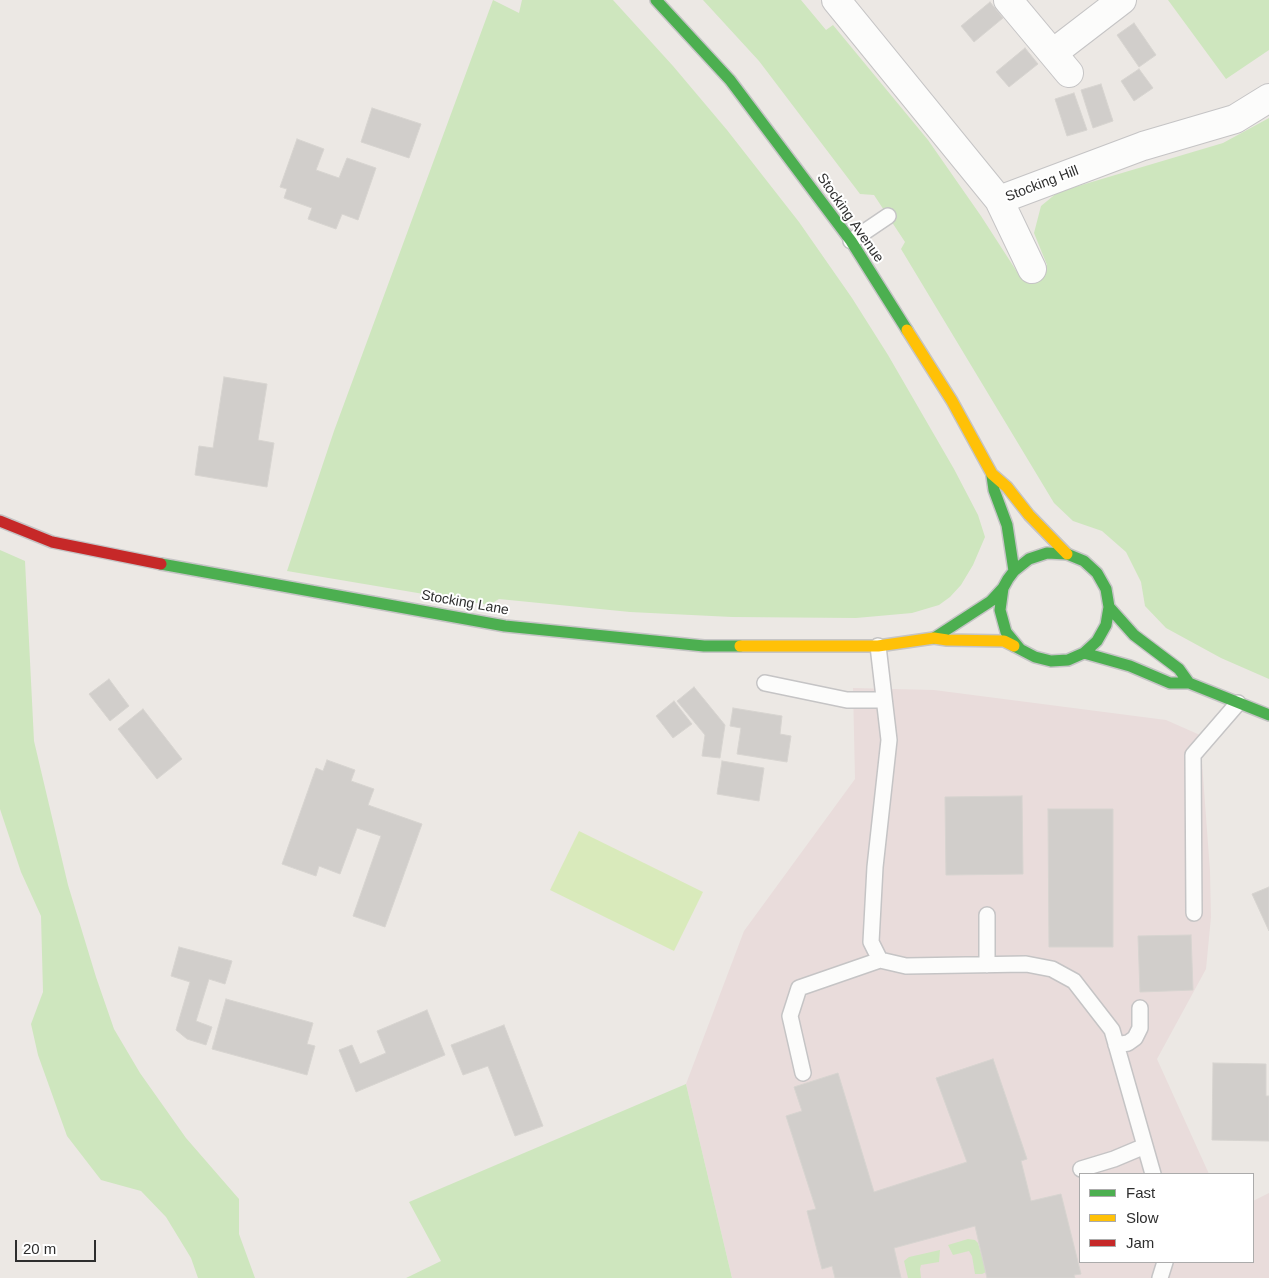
<!DOCTYPE html>
<html>
<head>
<meta charset="utf-8">
<style>
  body { margin:0 }
  #map { position:relative; width:1269px; height:1278px; overflow:hidden; background:#ece8e4; font-family:Helvetica,sans-serif }
  canvas { display:block }
  .legend { position:absolute; left:1079px; top:1173px; width:175px; height:90px; box-sizing:border-box; background:#fff; border:1px solid #ababab; margin:0; padding:6px 9px; list-style:none; font-size:15px; color:#2e2e2e }
  .legend li { display:flex; align-items:center; gap:10px; height:25px }
  .legend b { width:25px; border:1px solid #ababab }
  .scale { position:absolute; left:15px; top:1240px; width:81px; height:22px; box-sizing:border-box; border:2px solid #2e2e2e; border-top:0; padding-left:6px; font-size:15px; line-height:18px; white-space:nowrap; color:#2e2e2e; -webkit-text-stroke:4px #fff; paint-order:stroke }
</style>
</head>
<body>
<div id="map">
<canvas width="1269" height="1278"></canvas>
<ul class="legend">
<li><b style="height:6px;background:#4caf50"></b>Fast</li>
<li><b style="height:6px;background:#ffc107"></b>Slow</li>
<li><b style="height:6px;background:#c62828"></b>Jam</li>
</ul>
<div class="scale">20 m</div>
</div>
<script>
const ctx = document.querySelector('canvas').getContext('2d');
ctx.lineJoin = 'round';
function paint(path, color) {
  ctx.fillStyle = color;
  ctx.fill(path, 'evenodd');
}
function shape(rows) {
  const path = new Path2D();
  for (const r of rows) {
    path.moveTo(r[0], r[1]);
    for (let i = 2; i < r.length; i += 2) path.lineTo(r[i], r[i + 1]);
  }
  return path;
}
function trace(path, color, width, dash) {
  ctx.strokeStyle = color;
  ctx.lineWidth = width;
  ctx.lineCap = dash ? 'butt' : 'round';
  ctx.setLineDash(dash || []);
  ctx.stroke(path);
}
function label(font, color, halo, rows, align = 'center') {
  ctx.font = font + ' Helvetica,sans-serif';
  ctx.lineWidth = 4;
  ctx.setLineDash([]);
  ctx.textBaseline = 'middle';
  ctx.strokeStyle = halo;
  ctx.fillStyle = color;
  for (const [text, x, y, turn = 0] of rows) {
    ctx.save();
    ctx.translate(x, y);
    ctx.rotate((+turn || 0) * Math.PI / 180);
    ctx.textAlign = isNaN(turn) ? turn : align;
    if (halo) ctx.strokeText(text, 0, 0);
    ctx.fillText(text, 0, 0);
    ctx.restore();
  }
}
const medical = shape([
  [853,688,934,690,1166,720,1200,735,1210,871,1211,917,1206,969,1157,1059,1209,1174,1080,1174,1080,1262,1253,1262,1253,1201,1269,1193,1269,1278,732,1278,686,1084,744,931,855,779]
]);
const green = shape([
  [493,0,519,13,522,0,613,0,673,66,727,130,799,222,852,298,888,355,954,469,978,515,985,537,973,565,961,585,950,597,939,605,912,613,856,618,732,617,630,612,499,599,489,605,287,571,334,431],
  [703,0,801,0,826,30,833,25,928,140,981,216,1021,278,1047,265,1034,233,1041,206,1058,192,1223,143,1269,118,1269,679,1221,658,1166,628,1145,606,1141,582,1126,552,1102,531,1073,521,1054,503,901,249,905,242,874,195,860,194,759,61],
  [1168,0,1269,0,1269,50,1226,79],
  [0,550,25,561,34,741,68,885,96,977,114,1029,140,1073,186,1138,239,1199,239,1234,255,1278,198,1278,191,1258,166,1217,141,1191,101,1180,67,1136,38,1055,31,1024,43,992,41,916,21,872,0,809],
  [686,1084,732,1278,406,1278,441,1261,409,1202],
  [968,1239,975,1240,978,1243,986,1272,982,1274,975,1274,972,1256,969,1251,953,1255,948,1245],
  [940,1250,939,1262,921,1265,920,1269,921,1278,908,1278,904,1261,909,1257]
]);
const pitch = shape([
  [579,831,703,892,674,951,550,890]
]);
const building = shape([
  [990,2,1003,18,974,42,961,26,990,2],
  [1134,23,1156,55,1139,67,1117,35,1134,23],
  [1025,48,1038,64,1009,87,996,72,1025,48],
  [1139,69,1153,88,1134,101,1121,81,1139,69],
  [1101,84,1113,121,1093,128,1081,90,1101,84],
  [1074,93,1087,130,1067,136,1055,99,1074,93],
  [372,108,421,124,409,158,361,142,372,108],
  [297,139,324,149,316,170,339,178,347,158,376,168,358,220,342,214,336,229,308,219,312,208,284,198,287,189,280,187,297,139],
  [224,377,267,384,258,440,274,443,267,487,195,475,199,446,213,448,224,377],
  [109,679,129,706,110,721,89,694,109,679],
  [694,687,725,725,720,758,702,756,705,735,677,701,694,687],
  [674,701,692,724,673,738,656,716,674,701],
  [733,708,782,716,780,734,791,736,787,762,737,754,741,728,730,726,733,708],
  [143,709,182,759,157,779,118,729,143,709],
  [327,760,355,770,351,781,374,789,368,805,422,824,385,927,353,916,381,836,357,828,340,874,319,866,316,876,282,864,316,768,323,771,327,760],
  [722,761,764,768,759,801,717,794,722,761],
  [1022,796,1023,874,946,875,945,797,1022,796],
  [1048,809,1113,809,1113,947,1049,947,1048,809],
  [1269,887,1269,931,1252,894,1269,887],
  [1191,935,1193,990,1140,992,1138,936,1191,935],
  [179,947,232,961,225,984,209,979,196,1021,212,1027,206,1045,187,1039,176,1030,190,982,171,976,179,947],
  [226,999,313,1023,307,1044,315,1046,307,1075,212,1049,226,999],
  [427,1010,445,1055,356,1092,339,1050,352,1045,360,1064,386,1053,377,1031,427,1010],
  [504,1025,543,1126,515,1136,488,1066,463,1075,451,1045,504,1025],
  [993,1059,1027,1159,1021,1161,1031,1201,1061,1194,1081,1274,1074,1275,1075,1278,987,1278,975,1226,894,1248,901,1278,835,1278,832,1266,822,1269,807,1211,816,1209,786,1116,802,1111,794,1087,838,1073,874,1192,967,1162,936,1078,993,1059],
  [1213,1063,1266,1064,1266,1096,1269,1096,1269,1141,1212,1140,1213,1063]
]);
const lane = shape([
  [851,241,888,216],
  [878,646,889,740,875,867,871,942,880,960,906,966,1026,964,1052,969,1074,981,1112,1030,1153,1174],
  [765,683,847,700,884,700],
  [1194,913,1193,755,1238,703],
  [987,965,987,915],
  [1116,1045,1128,1043,1135,1038,1140,1028,1140,1008],
  [803,1073,790,1016,799,988,880,960],
  [1081,1169,1114,1159,1145,1146],
  [1160,1278,1165,1262]
]);
const street = shape([
  [836,0,999,200,1143,146,1235,119,1269,98],
  [1008,0,1069,73],
  [1053,53,1122,0],
  [999,200,1032,269]
]);
const fast = shape([
  [656,0,730,80,851,241,907,330],
  [992,476,994,490,1007,525,1014,571],
  [161,564,505,626,704,646,740,646],
  [1109,607,1134,635,1179,669,1189,683],
  [934,638,991,601,1003,588],
  [1014,646,1035,657,1051,661,1068,660,1084,653,1097,641,1106,625,1109,607,1106,589,1097,573,1084,561,1067,554,1047,553,1029,559,1014,571,1008,579,1003,588,1000,610,1006,632,1020,649],
  [1084,653,1130,666,1170,683,1189,683,1269,715]
]);
const slow = shape([
  [907,330,952,401,992,474,1007,487,1029,515,1067,554],
  [740,646,878,646,934,638,947,640,1004,641,1014,646]
]);
const jam = shape([
  [0,521,52,542,161,564]
]);
const streetNames = [
  ["Stocking Hill",1042,184,-21],
  ["Stocking Avenue",850,218,55],
  ["Stocking Lane",465,603,10]
];
paint(medical, '#e9dcdb');
paint(green, '#cee6be');
paint(pitch, '#d9eabb');
paint(building, '#d1cecb');
trace(building, '#d7d4d0', 1);
trace(lane, '#c5c4c5', 18);
trace(street, '#c5c4c5', 30);
trace(fast, '#c5c4c5', 14);
trace(slow, '#c5c4c5', 14);
trace(jam, '#c5c4c5', 14);
trace(lane, '#fcfcfb', 15);
trace(street, '#fcfcfb', 28);
trace(fast, '#4caf50', 11);
trace(slow, '#ffc107', 11);
trace(jam, '#c62828', 11);
label('14px', '#2e2e2e', '#fff', streetNames);
</script>
</body>
</html>
